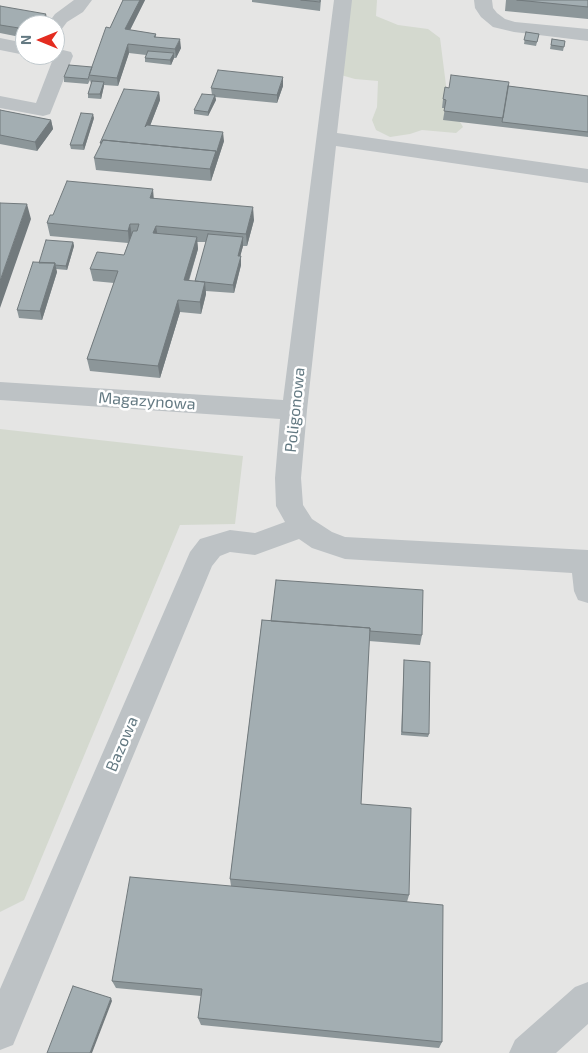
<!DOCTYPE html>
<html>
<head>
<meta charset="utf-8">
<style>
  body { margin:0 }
  #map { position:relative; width:588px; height:1053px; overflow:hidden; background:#f4f4f0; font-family:"Exo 2",sans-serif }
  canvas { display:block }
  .north { position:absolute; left:15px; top:15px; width:50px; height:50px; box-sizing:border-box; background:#fff; border:1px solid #c1c9cd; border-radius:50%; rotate:270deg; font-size:14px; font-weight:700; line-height:20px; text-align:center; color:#637982 }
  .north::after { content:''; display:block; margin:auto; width:18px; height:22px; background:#e42c20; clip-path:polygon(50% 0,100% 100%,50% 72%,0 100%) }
</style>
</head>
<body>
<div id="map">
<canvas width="588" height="1053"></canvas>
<div class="north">N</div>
</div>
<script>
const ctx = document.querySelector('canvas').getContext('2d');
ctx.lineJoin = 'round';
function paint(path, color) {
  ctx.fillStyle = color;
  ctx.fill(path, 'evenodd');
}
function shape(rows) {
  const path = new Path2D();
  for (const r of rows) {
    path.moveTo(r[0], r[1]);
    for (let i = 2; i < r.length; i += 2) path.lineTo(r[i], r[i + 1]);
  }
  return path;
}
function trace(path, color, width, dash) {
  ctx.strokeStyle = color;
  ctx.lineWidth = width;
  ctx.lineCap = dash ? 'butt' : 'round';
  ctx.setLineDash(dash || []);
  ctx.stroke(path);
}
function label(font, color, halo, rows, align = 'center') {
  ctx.font = font + ' "Exo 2",sans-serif';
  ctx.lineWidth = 5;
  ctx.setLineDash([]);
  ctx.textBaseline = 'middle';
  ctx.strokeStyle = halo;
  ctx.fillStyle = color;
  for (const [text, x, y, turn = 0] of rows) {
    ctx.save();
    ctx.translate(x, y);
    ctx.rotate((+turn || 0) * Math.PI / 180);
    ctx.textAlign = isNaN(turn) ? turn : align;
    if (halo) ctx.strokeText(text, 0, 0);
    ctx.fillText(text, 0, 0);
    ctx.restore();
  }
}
const built = shape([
  [0,0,588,0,588,1053,0,1053],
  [25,25,55,25,55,55,25,55]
]);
const green = shape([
  [348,0,377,0,376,16,398,25,428,29,440,38,448,101,463,127,456,133,422,130,410,134,390,137,376,130,372,120,377,107,378,81,355,79,341,75],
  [0,429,243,456,235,524,180,525,24,900,0,912]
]);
const minor = shape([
  [74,0,92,0,83,12,67,22,61,30,55,31,55,25,47,25,55,14,74,0],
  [334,0,352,0,337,133,588,169,588,183,336,146,307,410,301,478,303,505,312,519,332,532,345,537,588,550,588,603,578,600,574,591,572,573,345,559,312,548,299,539,255,555,230,552,220,556,212,566,13,1045,0,1050,0,989,190,552,200,539,230,530,255,533,285,522,276,506,275,478,280,419,0,400,0,382,283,400,334,0],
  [474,0,492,0,493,8,497,13,505,19,515,22,588,29,588,41,514,32,493,27,481,17,475,8,474,0],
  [0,38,25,43,25,55,0,50,0,38],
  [55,48,71,52,73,56,50,114,43,116,0,108,0,96,36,103,53,59,46,55,55,55,55,48],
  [588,982,588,1024,556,1053,509,1053,515,1040,575,987,588,982]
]);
const wall = shape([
  [123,0,145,0,130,30,156,34,156,37,181,48,176,58,174,58,171,65,145,62,145,58,146,55,129,53,118,86,104,85,101,99,88,98,88,94,91,84,90,80,88,84,64,82,64,77,92,67,110,28],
  [252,0,321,0,320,11,252,2],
  [506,0,588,0,588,19,505,11],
  [0,6,48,22,25,25,25,38,0,33],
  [526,32,539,34,536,46,524,44],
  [552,39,565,41,563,51,550,49],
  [283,86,277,103,215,97,216,100,208,116,194,114,194,110,212,95,211,88],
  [508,86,588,96,588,137,443,120,445,108,442,108,443,99,449,88],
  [159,92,160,100,150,126,224,141,211,181,96,170,94,158,101,145,100,143],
  [0,110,51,120,53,129,37,151,0,144],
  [94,118,84,150,71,149,70,145],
  [154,198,254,220,247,246,243,246,240,256,241,265,234,293,206,291,206,294,201,314,180,312,160,378,90,371,87,359,114,283,93,281,90,269,124,255,128,243,50,236,47,223,53,215],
  [197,242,206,242,195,281,189,281,198,249],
  [73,242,74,246,67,270,56,269,57,272,42,320,19,318,17,310,39,263],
  [262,620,422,635,420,645,369,641,361,804,409,895,407,902,442,1042,439,1048,201,1025,198,1018,201,996,116,988,112,981,231,886,230,879],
  [404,660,429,734,428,737,401,735]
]);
const shadedWall = shape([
  [140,0,145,0,126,38,125,29],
  [46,14,48,22,46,25,37,25],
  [180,39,181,48,176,58,175,49],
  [128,44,129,53,118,86,117,78],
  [174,53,174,58,171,65,170,60],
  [283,77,283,86,277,103,277,95],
  [104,82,104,86,101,99,100,94],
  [159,92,160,100,146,136,145,127],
  [215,95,216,100,208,116,208,112],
  [93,114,94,118,84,150,83,145],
  [51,120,53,129,37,151,35,142],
  [223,132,224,141,211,181,210,169],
  [153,189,154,201,150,198],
  [27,204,31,219,0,308,0,281],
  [253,207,254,220,247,246,246,234],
  [130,224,132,236,129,243,128,231],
  [156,226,158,238,153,233],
  [197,237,198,249,185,292,184,280],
  [243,237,243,246,238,265,238,256],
  [73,242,74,246,67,270,66,266],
  [241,256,241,265,234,293,233,285],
  [55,263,57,272,42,320,40,311],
  [205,282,206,294,201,314,200,302],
  [178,300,180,312,160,378,158,366],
  [111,998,112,1001,92,1053,90,1053]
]);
const building = shape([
  [123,0,140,0,125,29,156,34,154,37,180,39,175,49,128,44,117,78,89,75,106,27,110,28,123,0],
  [301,0,320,0,320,2,301,0],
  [517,0,588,0,588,7,517,0],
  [0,6,46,14,37,25,25,25,25,29,0,25,0,6],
  [526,32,539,34,537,42,524,40,526,32],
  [552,39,565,41,564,47,551,45,552,39],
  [148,51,174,53,170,60,145,58,148,51],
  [69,65,92,67,88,79,64,77,69,65],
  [218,70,283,77,277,95,211,88,218,70],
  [451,75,509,82,503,118,444,111,446,100,443,99,445,87,449,88,451,75],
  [92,81,104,82,100,94,88,94,92,81],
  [508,86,588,96,588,132,502,122,508,86],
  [124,89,159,92,145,127,147,125,223,132,216,154,216,151,103,140,101,143,100,143,124,89],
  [202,94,215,95,208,112,194,110,202,94],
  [0,110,51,120,35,142,0,135,0,110],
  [81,113,93,114,83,145,70,145,81,113],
  [103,140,216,151,210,169,94,158,103,140],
  [67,181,153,189,150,198,253,207,246,234,156,226,153,233,197,237,184,280,205,282,200,302,178,300,158,366,87,359,118,271,90,269,97,252,124,255,133,231,137,231,139,224,130,224,128,231,47,223,50,215,53,215,67,181],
  [0,203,27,204,0,281,0,203],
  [208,234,243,237,238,256,241,256,233,285,195,281,208,234],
  [46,240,73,242,66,266,55,265,55,263,39,263,46,240],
  [33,262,55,263,40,311,17,310,33,262],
  [276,580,423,590,422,635,370,631,370,628,271,621,276,580],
  [262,620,370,628,361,804,411,808,409,895,230,879,262,620],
  [404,660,430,662,429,734,402,732,404,660],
  [130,877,443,905,442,1042,198,1018,202,989,112,981,130,877],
  [73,986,111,998,90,1053,47,1053,73,986]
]);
const streetNames = [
  ["Magazynowa",147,401,4],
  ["Poligonowa",295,410,-84],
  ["Bazowa",122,744,-67]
];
paint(built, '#e5e5e4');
paint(green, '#d4d9cf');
paint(minor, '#bdc2c5');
paint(wall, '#8c9699');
paint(shadedWall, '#727a7d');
paint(building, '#a3aeb2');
trace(building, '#727a7d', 1);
label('16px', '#637982', '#fff', streetNames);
</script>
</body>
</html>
